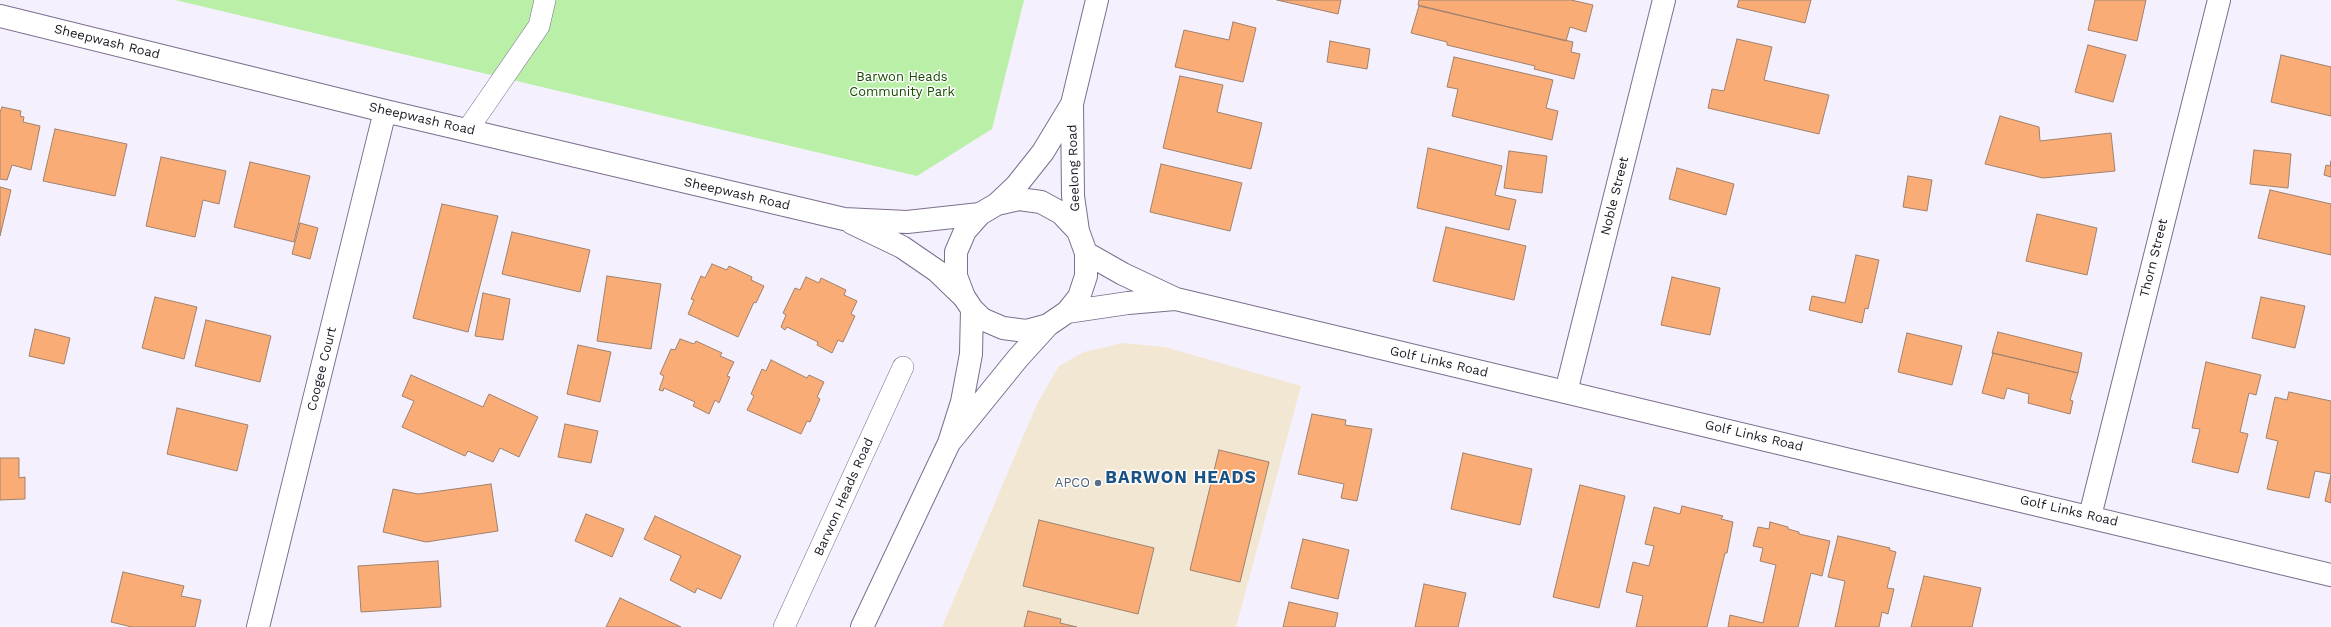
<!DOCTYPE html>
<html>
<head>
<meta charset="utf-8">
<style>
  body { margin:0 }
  canvas { display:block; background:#f5f0fd }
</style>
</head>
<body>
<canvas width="2331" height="627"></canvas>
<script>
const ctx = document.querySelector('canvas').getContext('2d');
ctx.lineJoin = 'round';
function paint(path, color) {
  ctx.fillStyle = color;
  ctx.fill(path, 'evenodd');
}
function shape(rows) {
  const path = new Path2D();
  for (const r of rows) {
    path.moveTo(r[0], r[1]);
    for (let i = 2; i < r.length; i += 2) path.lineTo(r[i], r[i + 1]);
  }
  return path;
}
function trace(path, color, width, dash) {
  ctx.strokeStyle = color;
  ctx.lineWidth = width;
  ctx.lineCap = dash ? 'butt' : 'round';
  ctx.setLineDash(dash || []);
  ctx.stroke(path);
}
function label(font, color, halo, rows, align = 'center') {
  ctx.font = font + ' "Work Sans",sans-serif';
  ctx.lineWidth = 3;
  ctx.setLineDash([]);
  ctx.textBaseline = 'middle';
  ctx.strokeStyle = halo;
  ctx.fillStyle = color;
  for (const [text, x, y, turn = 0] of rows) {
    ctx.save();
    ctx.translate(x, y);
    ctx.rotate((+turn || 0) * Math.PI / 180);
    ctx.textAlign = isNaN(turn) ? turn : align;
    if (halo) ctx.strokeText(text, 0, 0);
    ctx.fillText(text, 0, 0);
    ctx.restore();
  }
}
const commercial = shape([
  [1123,343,1165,347,1301,386,1236,627,942,627,1037,404,1059,366,1084,352]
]);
const green = shape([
  [175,0,1024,0,992,129,917,176]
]);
const building = shape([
  [1277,0,1341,0,1338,14,1277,0],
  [1419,0,1571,0,1593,5,1586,32,1570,27,1566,41,1418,5,1419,0],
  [1739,0,1811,0,1805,23,1737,7,1739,0],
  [2095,0,2146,0,2137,41,2088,30,2095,0],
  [1419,6,1573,42,1571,52,1580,54,1574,79,1534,69,1535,66,1447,45,1447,42,1411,33,1419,6],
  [1233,22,1256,28,1243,82,1175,67,1184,30,1229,40,1233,22],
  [1737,39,1772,47,1764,80,1829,95,1819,134,1708,108,1712,89,1724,91,1737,39],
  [1330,41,1370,49,1367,69,1327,62,1330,41],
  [2088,45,2126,55,2113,102,2075,92,2088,45],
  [2281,55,2331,67,2331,116,2271,102,2281,55],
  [1454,57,1553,80,1546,108,1558,111,1552,140,1452,116,1458,89,1447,87,1454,57],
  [1180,76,1223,85,1217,112,1262,123,1251,169,1163,148,1180,76],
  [2,107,21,111,20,116,24,117,23,122,40,126,31,170,12,165,7,180,0,179,0,112,2,107],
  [2000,116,2039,127,2040,141,2111,133,2115,171,2043,178,1985,164,2000,116],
  [55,129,127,144,115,196,43,181,55,129],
  [1428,148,1502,166,1495,195,1516,200,1509,230,1417,208,1428,148],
  [2254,150,2291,154,2288,188,2250,184,2254,150],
  [1509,151,1547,156,1542,193,1504,188,1509,151],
  [161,157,226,171,219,204,203,200,195,237,146,226,161,157],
  [2331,161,2331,177,2324,175,2326,165,2330,166,2331,161],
  [250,162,310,176,294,242,234,227,250,162],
  [1161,164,1242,183,1230,231,1150,212,1161,164],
  [1677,168,1734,184,1726,215,1669,199,1677,168],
  [1908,176,1932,180,1927,211,1903,207,1908,176],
  [0,187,11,190,0,236,0,187],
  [2270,190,2331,204,2331,255,2258,238,2270,190],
  [442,204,498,216,468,332,413,318,442,204],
  [2037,214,2097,228,2087,275,2026,261,2037,214],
  [300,223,318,228,310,259,292,254,300,223],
  [1446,227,1526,246,1514,300,1433,281,1446,227],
  [512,232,590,250,580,292,502,274,512,232],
  [1856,255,1879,260,1868,309,1865,308,1862,323,1809,310,1812,296,1845,303,1856,255],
  [712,264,727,270,729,266,752,277,751,280,764,286,756,303,754,302,738,337,688,314,694,300,691,299,701,276,705,278,712,264],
  [607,276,661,284,651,349,597,341,607,276],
  [806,277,819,283,821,278,846,290,844,295,857,301,851,314,855,316,843,342,838,340,832,353,817,345,818,342,787,327,785,330,781,327,786,315,783,313,795,288,800,290,806,277],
  [1672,277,1720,288,1710,335,1661,325,1672,277],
  [483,293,510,299,503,340,475,336,483,293],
  [155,297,197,307,184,359,142,348,155,297],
  [2261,297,2305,306,2295,348,2252,338,2261,297],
  [206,320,271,336,260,382,195,366,206,320],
  [35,329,70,338,64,364,29,356,35,329],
  [1998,332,2082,353,2078,373,1992,353,1998,332],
  [1907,333,1962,346,1952,385,1898,372,1907,333],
  [680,339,694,344,696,341,722,353,720,356,734,362,727,376,730,377,719,403,715,400,709,414,693,406,695,402,664,388,663,391,659,390,664,376,660,374,671,349,675,350,680,339],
  [578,345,611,352,600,402,567,394,578,345],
  [1993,353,2078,373,2070,400,2073,401,2070,414,2028,403,2029,394,2007,388,2004,399,1982,393,1993,353],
  [771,360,807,378,809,375,824,382,817,397,820,399,810,422,807,421,801,434,747,410,754,396,751,394,762,369,766,371,771,360],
  [2206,362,2261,375,2256,395,2249,393,2240,432,2248,434,2238,473,2192,462,2200,429,2192,428,2206,362],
  [411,375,483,407,489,394,538,417,519,457,500,448,493,462,468,451,465,456,402,427,414,401,402,396,411,375],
  [2289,392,2331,401,2331,474,2315,471,2309,498,2267,489,2278,441,2266,438,2275,397,2287,400,2289,392],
  [177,408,248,425,237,471,167,454,177,408],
  [1312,414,1346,420,1345,425,1372,429,1357,501,1341,498,1344,484,1298,474,1312,414],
  [565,424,598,431,591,463,558,457,565,424],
  [1219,450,1269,462,1240,582,1190,570,1219,450],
  [1463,453,1532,469,1520,525,1451,509,1463,453],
  [0,458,19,458,19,478,25,477,25,499,0,500,0,458],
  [2331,475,2331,503,2325,501,2331,475],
  [491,484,498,531,426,542,383,532,393,489,418,494,491,484],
  [1580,485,1625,496,1599,608,1553,597,1580,485],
  [1682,506,1723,516,1721,519,1733,522,1727,553,1725,553,1707,627,1636,627,1643,596,1626,592,1633,562,1649,566,1654,546,1645,544,1654,507,1680,514,1682,506],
  [586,514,624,529,612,557,575,541,586,514],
  [655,516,741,556,721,599,697,588,695,593,670,580,681,556,644,539,655,516],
  [1039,520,1154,548,1138,614,1023,586,1039,520],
  [1770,522,1788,527,1788,529,1799,532,1799,534,1830,541,1822,576,1811,573,1798,627,1728,627,1730,615,1763,623,1776,565,1760,561,1763,548,1753,546,1758,527,1769,529,1770,522],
  [1838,536,1890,548,1889,550,1896,552,1887,588,1894,589,1888,614,1882,612,1879,627,1835,627,1845,581,1828,577,1838,536],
  [1303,539,1349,550,1338,599,1291,588,1303,539],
  [438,561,441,607,361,612,358,566,438,561],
  [123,572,184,586,181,596,201,600,195,627,132,627,111,622,123,572],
  [1924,576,1981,588,1972,627,1911,627,1924,576],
  [1424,584,1466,593,1458,627,1415,627,1424,584],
  [620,598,681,627,606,627,620,598],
  [1289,602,1338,613,1335,627,1283,627,1289,602],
  [1028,611,1061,619,1060,623,1077,627,1024,627,1028,611]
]);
const lane = shape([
  [468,129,539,26,545,0],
  [784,627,903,367]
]);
const street = shape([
  [0,16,385,111,844,219,907,222,980,214],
  [852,223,902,247,937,271,964,297],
  [1566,392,1664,0],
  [2090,516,2219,0],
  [258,627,385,111]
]);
const secondary = shape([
  [997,204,1016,186,1043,152,1072,104],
  [1078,231,1073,196,1072,104,1097,0],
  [1086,253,1123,274,1176,299,2331,575],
  [1067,312,1128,303,1175,299],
  [949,443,1018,358,1048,325,1067,312,1079,297,1086,276,1086,253,1078,231,1061,213,1041,202,1019,199,997,204,980,214,965,231,956,252,956,276,964,297,972,309,982,319,1003,328,1026,331,1048,325],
  [862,627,949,443,962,402,971,354,972,309]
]);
const markers = [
  [1098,483,4,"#5c6f8a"]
];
const streetNames = [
  ["Sheepwash Road",107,42,14],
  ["Sheepwash Road",422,119,13],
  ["Geelong Road",1074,168,-92],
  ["Sheepwash Road",737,194,13],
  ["Noble Street",1615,196,-76],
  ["Thorn Street",2154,258,-76],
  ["Golf Links Road",1439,362,13],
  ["Coogee Court",322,369,-76],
  ["Golf Links Road",1754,436,13],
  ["Barwon Heads Road",844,497,-66],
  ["Golf Links Road",2069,511,13]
];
const parkNames = [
  ["Barwon Heads",902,77],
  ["Community Park",902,92]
];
const serviceNames = [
  ["APCO",1090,483]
];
const districtNames = [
  ["BARWON HEADS",1181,478]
];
paint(commercial, '#f2e7d3');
paint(green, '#b9efa7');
paint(building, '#faac77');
trace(building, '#a0816d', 1);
trace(lane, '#7c6f8d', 22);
trace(street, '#7c6f8d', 24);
trace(secondary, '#7c6f8d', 24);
trace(lane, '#fff', 21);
trace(street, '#fff', 22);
trace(secondary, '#fff', 22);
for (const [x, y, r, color] of markers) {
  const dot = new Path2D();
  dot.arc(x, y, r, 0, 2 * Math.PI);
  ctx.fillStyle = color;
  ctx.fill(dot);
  trace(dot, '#fff', 1.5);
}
label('13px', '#1e1924', '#fff', streetNames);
label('13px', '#184b00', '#fff', parkNames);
label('13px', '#4e5e75', '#fff', serviceNames, 'right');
ctx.letterSpacing = '1px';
label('bold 17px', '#1b5284', '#fff', districtNames);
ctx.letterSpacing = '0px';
</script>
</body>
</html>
